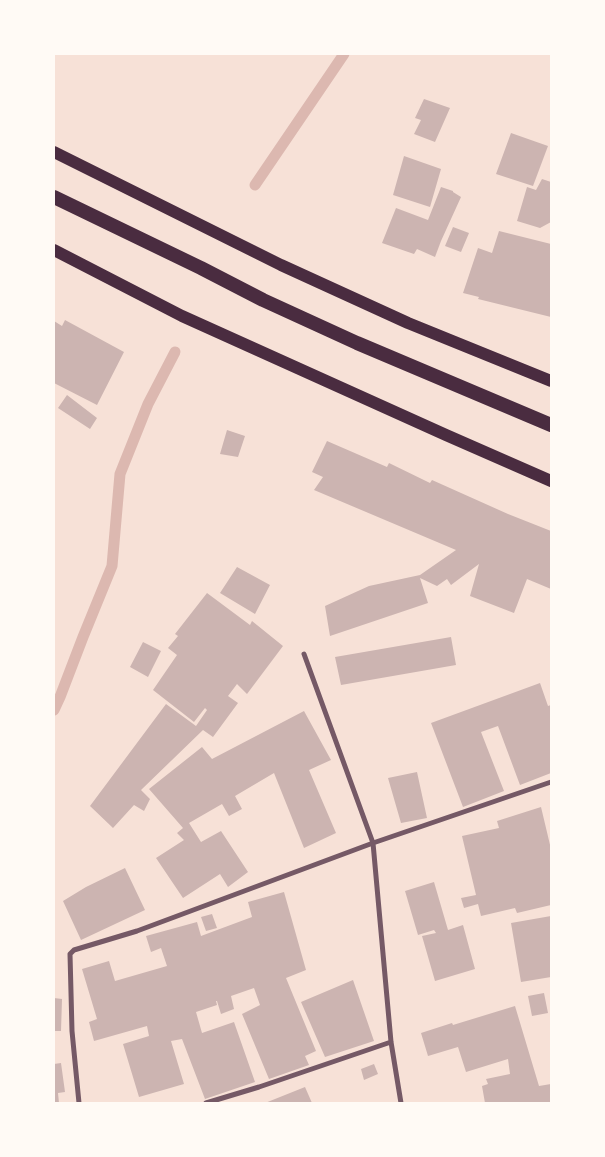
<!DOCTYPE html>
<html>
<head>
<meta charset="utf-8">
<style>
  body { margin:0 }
  #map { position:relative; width:605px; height:1157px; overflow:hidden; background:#f7e1d7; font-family:"Exo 2",sans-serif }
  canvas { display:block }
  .frame { position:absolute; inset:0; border:55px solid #fffaf5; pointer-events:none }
</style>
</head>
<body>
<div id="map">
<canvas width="605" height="1157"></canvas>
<div class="frame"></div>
</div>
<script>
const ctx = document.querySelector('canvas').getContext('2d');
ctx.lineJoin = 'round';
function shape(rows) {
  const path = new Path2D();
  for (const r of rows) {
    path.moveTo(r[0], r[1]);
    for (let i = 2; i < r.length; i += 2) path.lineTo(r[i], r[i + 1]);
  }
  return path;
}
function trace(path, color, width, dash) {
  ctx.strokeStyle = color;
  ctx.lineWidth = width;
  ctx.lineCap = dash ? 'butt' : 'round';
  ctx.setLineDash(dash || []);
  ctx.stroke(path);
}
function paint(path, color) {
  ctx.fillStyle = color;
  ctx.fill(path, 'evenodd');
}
const stream = shape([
  [255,185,344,54],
  [54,710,60,697,83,637,112,566,120,474,148,404,175,352]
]);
const building = shape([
  [424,99,450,108,435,142,414,134,421,120,415,118],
  [511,133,548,146,533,186,496,174],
  [404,156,441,169,430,207,393,195],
  [542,179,551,182,551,222,540,228,517,221,527,187,536,190],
  [441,187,453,191,453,192,461,197,441,241,435,257,417,249,414,254,382,243,396,208,428,220],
  [453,227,469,233,461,252,445,246],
  [499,231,551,244,551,317,478,299,479,297,463,293,478,248,492,253],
  [65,320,124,352,97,405,54,383,54,321,62,326],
  [67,395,97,418,90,429,58,408],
  [227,430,245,436,238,457,220,454],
  [327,441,387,467,389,463,430,483,432,480,508,514,551,531,551,589,527,579,514,613,470,596,479,564,451,585,447,579,437,586,420,578,428,603,330,636,325,606,369,586,420,575,456,550,314,490,323,477,312,472],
  [237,567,270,585,255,614,220,593],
  [207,593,250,625,252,621,283,646,247,694,237,684,228,696,238,703,213,737,203,730,141,790,150,799,144,811,134,805,113,828,90,806,166,704,196,726,207,710,205,708,194,722,153,690,177,655,168,648,178,636,175,634],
  [451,637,456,665,341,685,335,657],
  [143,642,161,651,148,677,130,667],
  [540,683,548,706,551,705,551,773,520,785,498,726,481,732,504,791,463,807,431,723],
  [304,711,331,760,309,770,336,833,304,848,274,773,235,796,242,809,229,816,222,804,189,823,201,842,221,831,248,872,228,887,220,874,183,898,156,858,184,840,177,833,183,828,149,789,202,747,212,759],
  [417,772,427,818,401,823,388,778],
  [541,807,551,849,551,905,517,913,515,908,481,916,478,904,464,908,461,898,476,895,462,836,499,828,497,821],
  [125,868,145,910,81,940,63,901,86,887],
  [434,882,448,930,463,925,475,969,435,981,422,936,436,933,434,930,418,935,405,891],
  [284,892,306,970,286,978,316,1051,305,1056,309,1065,269,1079,242,1014,260,1005,254,988,231,996,234,1009,221,1014,217,1001,216,1001,217,1005,196,1012,202,1033,234,1022,255,1082,205,1099,182,1039,171,1041,184,1084,139,1097,123,1044,149,1036,147,1026,94,1041,89,1022,97,1019,82,969,109,961,115,981,167,966,161,948,151,952,146,936,197,922,201,936,252,917,248,902],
  [212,914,217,928,206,931,201,917],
  [551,916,551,977,521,982,511,923],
  [353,980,374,1041,325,1057,301,1002],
  [544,993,548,1013,532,1016,528,996],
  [54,998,62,999,61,1031,54,1031],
  [515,1006,539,1086,551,1084,551,1103,485,1103,482,1086,488,1084,486,1079,510,1074,508,1059,466,1072,458,1047,428,1056,421,1033,452,1023,453,1025],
  [61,1063,65,1092,58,1093,59,1103,54,1103,54,1064],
  [374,1064,378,1074,364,1080,361,1069],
  [305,1087,312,1103,265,1103]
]);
const minor = shape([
  [304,654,373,843,391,1042,401,1103],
  [79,1103,72,1031,70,954,74,950,137,931,373,843,551,782],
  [206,1103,259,1087,391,1042]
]);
const primary = shape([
  [54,152,281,265,408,323,551,381],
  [54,250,182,316,446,435,551,481]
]);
const trunk = shape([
  [54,197,201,268,263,300,357,343,551,425]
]);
trace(stream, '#dcb8b0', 11);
paint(building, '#ccb4b1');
trace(minor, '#755966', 5);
trace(primary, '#4a2c40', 12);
trace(trunk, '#4a2c40', 14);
</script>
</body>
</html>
